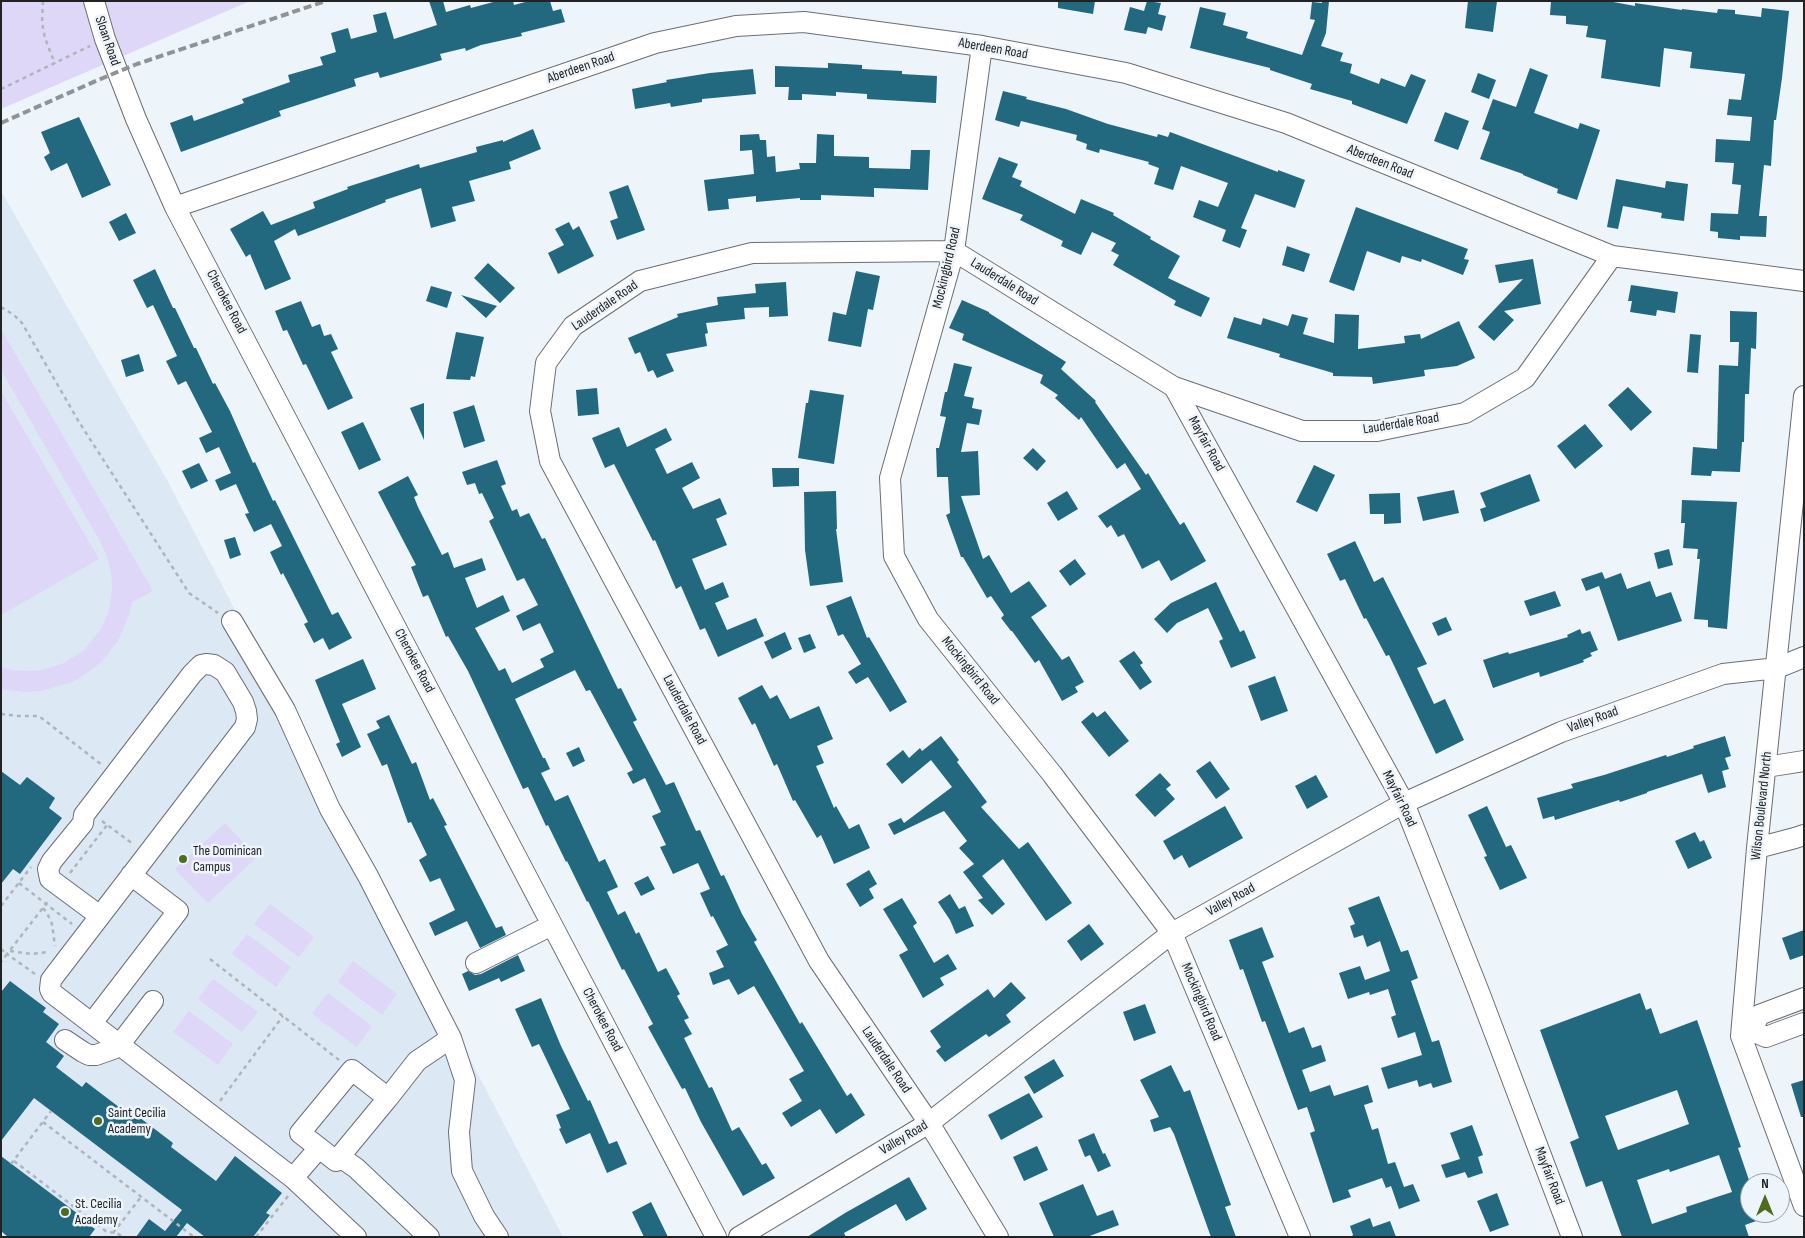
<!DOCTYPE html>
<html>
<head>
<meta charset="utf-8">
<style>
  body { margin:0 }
  #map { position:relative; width:1805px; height:1238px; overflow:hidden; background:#edf4fa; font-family:"Sofia Sans Condensed",sans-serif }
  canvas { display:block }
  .frame { position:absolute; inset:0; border:2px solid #202224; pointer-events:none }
  .north { position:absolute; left:1740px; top:1173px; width:50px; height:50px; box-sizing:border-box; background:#edf4fa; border:1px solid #9ba0a4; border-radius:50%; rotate:0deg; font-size:14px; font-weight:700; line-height:20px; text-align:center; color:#202224 }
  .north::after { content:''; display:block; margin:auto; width:18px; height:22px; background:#4e6b1f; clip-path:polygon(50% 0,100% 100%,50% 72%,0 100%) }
</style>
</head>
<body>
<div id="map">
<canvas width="1805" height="1238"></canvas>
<div class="frame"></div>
<div class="north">N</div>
</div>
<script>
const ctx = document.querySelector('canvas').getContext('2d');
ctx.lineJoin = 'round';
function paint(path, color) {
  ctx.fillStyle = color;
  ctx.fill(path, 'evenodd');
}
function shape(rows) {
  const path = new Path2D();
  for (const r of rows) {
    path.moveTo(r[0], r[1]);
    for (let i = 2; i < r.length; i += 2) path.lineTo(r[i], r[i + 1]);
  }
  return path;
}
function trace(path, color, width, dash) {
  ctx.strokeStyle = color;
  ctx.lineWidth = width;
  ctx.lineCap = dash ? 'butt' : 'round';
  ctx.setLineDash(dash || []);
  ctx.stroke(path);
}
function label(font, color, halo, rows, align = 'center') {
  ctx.font = font + ' "Sofia Sans Condensed",sans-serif';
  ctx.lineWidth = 5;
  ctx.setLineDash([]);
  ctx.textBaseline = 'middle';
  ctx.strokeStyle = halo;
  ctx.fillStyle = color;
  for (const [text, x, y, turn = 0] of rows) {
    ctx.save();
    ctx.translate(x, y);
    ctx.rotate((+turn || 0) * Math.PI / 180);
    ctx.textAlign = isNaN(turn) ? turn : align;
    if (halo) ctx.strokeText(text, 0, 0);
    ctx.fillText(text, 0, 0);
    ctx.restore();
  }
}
const built = shape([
  [1,191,167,480,563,1237,1,1237]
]);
const green = shape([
  [1,1,250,1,1,109],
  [1,329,153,591,132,602,129,615,119,639,105,658,97,666,73,682,41,691,24,692,1,689,1,667,13,670,28,671,42,670,64,663,84,650,101,629,109,611,112,589,111,572,106,554,100,541,1,370],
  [1,391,99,559,1,615],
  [225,823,257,857,208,903,175,869],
  [270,904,314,937,299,957,254,924],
  [247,934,291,967,276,987,232,954],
  [353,961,397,994,382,1015,338,982],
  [213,979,258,1012,242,1032,198,999],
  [328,993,372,1026,357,1047,312,1014],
  [189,1011,233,1044,218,1065,173,1032]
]);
const building = shape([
  [429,1,443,1,446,12,470,5,471,8,497,1,513,1,514,5,529,1,550,1,553,11,561,9,565,22,521,33,522,36,481,45,466,51,465,48,440,54,442,60,380,78,378,72,354,79,356,86,279,111,281,116,181,152,170,123,192,115,194,121,244,103,242,99,290,82,288,75,323,65,320,57,336,52,331,33,348,28,351,39,377,32,373,15,386,12,394,39,437,25],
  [1058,1,1095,1,1093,14,1058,8],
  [1147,1,1161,3,1158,14,1166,16,1162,31,1148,27,1146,34,1124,30,1130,7,1144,11],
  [1322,1,1329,1,1326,33,1321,46,1343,53,1340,61,1352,64,1350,73,1379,84,1381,78,1405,87,1411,74,1426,80,1407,124,1352,104,1352,101,1310,89,1312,84,1270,70,1270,68,1190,48,1200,7,1226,13,1223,25,1248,32,1246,38,1302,55,1315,20,1310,19,1312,2,1322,3],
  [1468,1,1497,1,1493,32,1465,28],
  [1551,1,1608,1,1635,6,1635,3,1682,10,1682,9,1717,13,1718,9,1735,10,1735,14,1761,17,1762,8,1789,11,1782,78,1776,120,1774,120,1771,166,1764,165,1759,216,1767,216,1766,237,1740,236,1740,240,1718,238,1718,232,1710,231,1711,213,1738,214,1741,185,1732,184,1734,163,1715,162,1716,139,1750,141,1752,117,1727,115,1729,99,1741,100,1745,74,1690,68,1692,52,1664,48,1660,87,1601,78,1606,40,1586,37,1588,26,1566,24,1566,16,1550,15],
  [828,63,862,65,862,69,902,71,902,74,937,76,936,103,867,99,867,94,836,92,836,96,802,94,802,100,788,100,789,87,775,87,775,66,828,68],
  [1530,68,1548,75,1534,113,1578,129,1580,123,1600,130,1577,200,1557,193,1558,189,1523,175,1523,174,1480,159,1490,132,1482,129,1493,99,1516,107],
  [753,69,756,94,702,99,702,102,671,107,670,103,635,109,632,89,667,82,666,80,710,73],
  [1478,73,1496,80,1489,99,1471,92],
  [1003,91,1027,97,1026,99,1066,109,1108,124,1157,137,1158,134,1168,137,1170,132,1278,172,1278,170,1305,180,1295,208,1255,194,1241,228,1247,230,1240,248,1222,241,1226,230,1193,217,1199,200,1218,207,1228,183,1181,166,1173,190,1154,184,1159,168,1148,164,1149,162,1100,149,1099,153,1086,149,1087,144,1076,140,1077,135,1021,121,1019,127,995,120],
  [1445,112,1469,121,1458,150,1434,141],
  [79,117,111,185,82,198,67,163,51,171,44,157,50,153,41,132],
  [533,129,541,149,509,162,511,169,469,181,475,201,452,207,456,221,431,228,421,188,385,200,386,202,298,236,295,229,274,241,291,279,265,290,250,254,246,257,230,229,263,211,271,225,315,208,313,202,348,189,347,187,419,164,420,168,477,152,476,147,503,140,503,142],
  [759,134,760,140,766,140,767,157,775,156,776,172,800,169,799,163,816,163,817,134,834,135,834,156,869,157,869,168,910,169,911,150,930,150,928,190,874,188,874,197,821,195,821,200,800,200,800,198,756,202,756,196,728,199,729,209,708,211,704,180,754,174,752,150,740,151,740,135],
  [999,157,1018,164,1012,177,1022,181,1020,186,1075,214,1081,199,1114,213,1113,215,1151,237,1150,239,1180,256,1168,278,1210,298,1201,317,1174,305,1176,301,1113,265,1119,255,1111,251,1116,243,1092,232,1081,255,1061,246,1063,241,1020,220,1023,215,982,199],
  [1616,179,1665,188,1666,181,1688,184,1684,221,1661,218,1662,213,1623,206,1618,229,1607,227],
  [628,185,645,230,617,240,610,221,618,218,609,192],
  [1356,207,1468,249,1464,259,1469,260,1463,275,1422,259,1421,262,1402,256,1400,263,1367,251,1354,291,1329,282],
  [126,213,136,233,119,241,109,222],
  [569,222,573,230,579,226,594,256,558,274,548,253,564,245,555,229],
  [1287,246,1310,254,1304,272,1282,265],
  [1533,259,1541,304,1504,311,1514,320,1494,341,1478,327,1523,279,1499,283,1495,265],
  [488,263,515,288,500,303,474,278],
  [155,269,173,308,175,308,194,348,196,348,213,384,215,383,230,411,253,463,255,462,273,501,275,500,332,615,338,612,352,638,329,650,323,638,314,643,304,624,308,622,283,573,281,575,270,552,282,546,271,524,254,532,245,514,249,513,236,484,220,491,215,480,231,473,219,447,206,453,199,438,212,432,186,381,178,385,166,361,177,356,153,305,147,308,133,280],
  [856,271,880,276,873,310,868,309,861,347,828,341,833,312,846,315],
  [786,282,788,316,769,317,769,307,744,308,745,319,706,323,708,333,705,334,707,346,666,354,674,371,657,378,653,370,648,372,640,352,635,354,628,338,678,317,677,314,718,305,717,297,756,293,755,284],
  [1631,285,1678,292,1675,313,1657,310,1656,316,1630,312,1632,301,1628,301],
  [431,286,452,292,447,308,426,301],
  [461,295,497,306,486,318],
  [962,300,989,312,989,313,1066,362,1061,369,1096,401,1095,402,1146,475,1148,473,1180,525,1184,522,1206,561,1171,581,1159,560,1142,569,1124,534,1118,537,1111,525,1107,528,1098,516,1141,489,1125,463,1117,469,1081,417,1079,420,1055,398,1058,395,1040,383,1043,375,962,340,964,334,949,328],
  [301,301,312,327,320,324,324,336,331,334,338,349,331,352,353,398,328,410,306,364,303,365,287,330,283,331,275,311],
  [1730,311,1757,312,1756,349,1751,348,1749,394,1745,394,1744,442,1742,442,1740,472,1712,471,1711,476,1691,475,1693,447,1717,449,1719,365,1738,366,1739,342,1730,342],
  [1292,314,1308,318,1303,334,1334,343,1335,314,1359,315,1358,349,1405,343,1404,336,1420,334,1421,339,1459,321,1475,358,1457,366,1424,370,1425,376,1373,384,1372,377,1333,376,1333,373,1279,357,1280,354,1227,338,1234,317,1261,325,1263,318,1288,326],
  [456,332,484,337,475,377,471,376,470,380,446,379],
  [1690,334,1701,335,1698,373,1687,372],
  [139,354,144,371,126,377,121,360],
  [954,363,972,367,964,396,974,398,972,408,982,410,979,425,967,423,961,452,978,451,980,495,961,496,983,559,989,555,1011,593,1029,581,1047,606,1031,617,1062,660,1069,656,1084,682,1075,687,1078,692,1062,701,1039,660,1035,663,1012,631,1011,631,1001,618,1004,615,991,596,987,598,963,557,961,557,946,515,950,513,948,477,937,477,936,448,939,448,946,417,940,416,945,392,947,392],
  [1628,387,1652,412,1631,431,1608,405],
  [597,388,599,414,578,416,576,390],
  [810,390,844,395,834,464,798,458,806,403,808,403],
  [424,403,424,440,410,408],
  [474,405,485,441,464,448,453,412],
  [363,422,381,460,359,470,341,432],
  [1585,424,1603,446,1575,469,1557,446],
  [619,427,627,447,666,428,672,440,655,449,667,474,692,462,700,478,682,488,693,509,720,498,727,514,716,519,727,545,692,559,705,590,723,582,729,597,715,603,727,630,756,618,764,636,718,657,705,628,700,630,681,586,676,589,655,540,653,541,614,464,605,468,592,438],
  [1033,448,1046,461,1037,471,1023,458],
  [497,460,506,484,501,486,512,511,517,509,520,517,529,513,542,539,545,538,618,689,621,688,637,720,633,722,666,785,674,782,696,831,700,830,721,876,724,875,742,914,757,940,754,942,800,1024,802,1022,847,1096,851,1093,865,1115,836,1134,820,1109,791,1127,782,1113,802,1101,789,1079,804,1071,754,986,738,995,729,979,713,985,709,973,724,967,716,951,728,945,713,916,711,917,700,893,710,889,698,863,673,874,660,847,666,845,652,816,661,812,645,778,633,784,627,773,633,770,590,690,586,691,575,670,515,699,543,758,545,758,550,769,541,773,555,801,568,795,599,862,605,859,618,887,607,892,618,915,625,911,636,934,639,932,658,972,666,968,680,994,677,996,689,1018,684,1020,692,1034,684,1038,709,1088,712,1087,732,1131,739,1127,762,1165,766,1163,775,1178,743,1196,701,1122,685,1088,682,1089,648,1027,653,1024,624,969,622,970,588,901,587,902,567,861,566,862,548,825,546,826,528,787,523,789,468,671,448,636,446,637,428,595,423,597,411,567,416,565,378,492,408,476,418,495,414,497,418,507,442,555,448,552,454,568,482,558,486,570,465,578,477,608,503,595,510,611,475,628,499,671,505,668,512,683,544,667,540,659,554,652,540,623,523,631,516,616,538,605,524,578,517,581,489,521,494,518,482,493,479,494,475,483,467,485,462,472],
  [199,463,208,481,191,489,182,471],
  [1314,465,1335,475,1317,512,1296,502],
  [772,468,799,468,799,486,773,487],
  [1530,474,1540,501,1484,522,1480,509,1486,507,1480,493],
  [1454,490,1459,513,1423,521,1417,497],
  [836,491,837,529,836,529,843,582,810,586,805,550,804,492],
  [1067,491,1078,509,1058,521,1047,503],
  [1400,493,1401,523,1384,524,1384,514,1370,514,1369,494],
  [1682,500,1737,502,1727,629,1708,627,1708,620,1694,619,1700,559,1697,559,1698,549,1683,548,1685,523,1681,523],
  [235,537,241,555,230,559,224,540],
  [1355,541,1374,582,1383,577,1427,664,1417,668,1434,704,1445,699,1464,740,1436,754,1389,655,1386,656,1366,618,1364,619,1345,579,1340,581,1327,554],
  [1669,549,1673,565,1658,569,1654,553],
  [1075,559,1086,574,1070,586,1059,571],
  [1602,572,1605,579,1621,573,1627,589,1650,581,1656,597,1671,592,1682,621,1618,641,1599,586,1586,591,1581,579],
  [1216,582,1240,632,1244,630,1256,658,1231,668,1219,641,1223,639,1208,608,1177,623,1167,633,1154,619,1171,603],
  [1555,591,1561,606,1530,616,1524,601],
  [851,596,867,638,869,637,907,702,890,712,868,677,856,684,848,672,861,664,843,634,838,636,826,606],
  [1446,617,1452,630,1438,636,1432,623],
  [1580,629,1582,634,1590,631,1598,650,1590,653,1592,656,1583,660,1584,662,1540,677,1539,672,1493,688,1483,660,1508,652,1509,654,1568,637,1567,635],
  [785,632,792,649,772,659,764,642],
  [810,634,816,648,804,653,798,638],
  [1134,651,1143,663,1140,665,1152,682,1140,690,1119,661],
  [363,659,376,689,342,704,361,747,342,757,336,744,340,742,315,680],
  [1275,676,1288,711,1261,721,1248,686],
  [762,685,770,699,777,695,790,719,819,706,833,739,817,746,824,763,816,766,834,808,836,806,849,829,859,824,870,848,834,864,821,835,817,838,795,800,793,801,777,764,774,766,755,723,752,725,738,698],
  [1105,711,1129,741,1109,757,1081,722,1093,712,1097,717],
  [389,715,412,764,416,762,430,800,433,798,447,825,444,826,496,928,502,926,506,935,480,948,467,921,435,936,429,923,455,910,440,878,430,882,419,860,427,855,411,822,408,823,387,764,382,766,367,734,380,728,376,721],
  [941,736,959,760,957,762,987,802,981,807,1019,849,1028,842,1072,903,1046,921,1003,859,982,876,1005,904,992,915,978,900,983,898,963,872,974,864,959,848,967,841,944,811,894,835,888,824,901,818,904,823,952,787,931,760,902,784,886,764,903,750,909,758,920,748,922,751],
  [1725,736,1731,756,1725,758,1729,769,1722,771,1726,787,1708,793,1702,774,1647,792,1647,793,1620,802,1619,800,1555,820,1554,816,1543,819,1537,798,1573,788,1571,784,1604,775,1666,755,1667,757,1694,748,1693,746],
  [579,747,585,761,573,767,566,753],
  [1210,761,1230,789,1216,799,1196,771],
  [1,771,20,785,27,777,55,798,49,808,62,818,20,874,13,869,1,884],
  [1160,773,1171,785,1166,789,1175,799,1155,817,1135,795],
  [1316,775,1328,797,1307,809,1295,786],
  [1225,806,1243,838,1189,868,1182,855,1174,860,1163,841],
  [1487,806,1506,847,1511,845,1527,878,1500,890,1484,857,1487,856,1468,815],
  [1695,832,1700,842,1704,840,1712,858,1688,869,1675,841],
  [869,870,877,884,869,889,874,898,860,907,846,884],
  [648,876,655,889,641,896,634,883],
  [950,894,959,909,965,906,974,926,956,934,950,920,938,902],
  [1379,896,1401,952,1408,950,1418,978,1411,981,1432,1042,1439,1040,1452,1082,1433,1088,1431,1083,1419,1087,1417,1080,1388,1089,1381,1068,1422,1055,1415,1032,1398,1038,1391,1017,1396,1015,1388,989,1370,995,1369,992,1348,999,1339,973,1360,966,1365,980,1390,971,1380,941,1367,947,1363,935,1354,938,1350,926,1355,924,1348,908],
  [902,898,917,923,913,926,934,963,948,954,957,969,940,978,944,985,923,998,899,955,908,950,883,909],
  [1089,924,1104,944,1081,961,1067,941],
  [1262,927,1274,957,1262,962,1289,1033,1304,1027,1312,1048,1321,1045,1326,1061,1302,1070,1310,1092,1330,1085,1334,1096,1368,1085,1373,1102,1364,1105,1372,1130,1378,1128,1388,1164,1395,1162,1404,1187,1413,1184,1420,1201,1399,1209,1391,1186,1386,1188,1382,1178,1348,1190,1351,1197,1333,1203,1310,1133,1315,1131,1307,1107,1298,1110,1265,1021,1262,1022,1243,969,1240,970,1229,940],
  [1804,930,1804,955,1790,960,1782,938],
  [518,955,525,971,501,982,499,978,469,991,462,974,468,971,475,975,481,974],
  [10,981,46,1008,43,1012,59,1024,46,1042,64,1056,56,1067,82,1087,86,1082,132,1117,135,1114,173,1143,171,1147,216,1181,235,1156,282,1193,266,1213,270,1215,253,1237,205,1237,187,1223,176,1237,136,1237,149,1219,165,1231,182,1210,34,1098,1,1141,1,992],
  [1011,982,1026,998,1006,1015,1011,1022,989,1037,986,1034,945,1062,936,1051,941,1047,930,1031,988,989,994,998],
  [1640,993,1646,1010,1651,1008,1660,1034,1697,1020,1741,1147,1738,1148,1750,1183,1750,1213,1773,1213,1773,1215,1745,1225,1749,1237,1622,1237,1602,1181,1586,1187,1570,1142,1579,1138,1540,1030],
  [1677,1090,1689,1124,1618,1150,1605,1116],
  [1719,1155,1732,1192,1686,1207,1687,1212,1652,1224,1637,1180,1669,1169,1670,1172],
  [541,998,561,1046,588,1101,590,1100,609,1144,617,1141,627,1164,607,1173,590,1133,566,1144,559,1129,561,1128,556,1115,570,1109,539,1044,532,1047,515,1009],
  [1145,1004,1156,1033,1134,1041,1123,1012],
  [1054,1059,1064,1076,1034,1094,1024,1077],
  [1171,1065,1184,1092,1190,1090,1231,1205,1225,1207,1236,1237,1211,1237,1174,1134,1170,1127,1154,1132,1150,1120,1159,1117,1140,1080],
  [1804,1080,1804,1117,1801,1117,1791,1084],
  [1029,1093,1043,1117,1001,1140,988,1115],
  [1472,1125,1483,1155,1478,1157,1483,1173,1468,1178,1465,1172,1446,1178,1441,1165,1460,1159,1450,1133],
  [1094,1133,1103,1154,1105,1153,1111,1166,1098,1172,1090,1155,1085,1157,1078,1140],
  [1037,1146,1048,1170,1024,1181,1013,1157],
  [1,1156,86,1220,85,1222,95,1229,89,1237,8,1237,1,1231],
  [909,1177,927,1209,906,1221,896,1204,844,1233,846,1237,807,1237,845,1213],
  [1083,1184,1097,1216,1113,1210,1119,1225,1087,1237,1054,1237,1039,1203],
  [1497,1193,1509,1225,1490,1232,1477,1201],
  [651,1202,668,1237,644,1237,632,1212],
  [1370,1218,1373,1227,1390,1221,1396,1237,1351,1237,1353,1235,1350,1226]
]);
const path = shape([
  [43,1,42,23,45,38,55,64],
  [1,89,90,46],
  [1,307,14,315,22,323,79,422,189,593,218,613],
  [1,714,19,716,39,716,102,765],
  [102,821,133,844],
  [70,873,107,825],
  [19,883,72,924],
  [1,906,31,867],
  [43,908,47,913,52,924,55,946],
  [1,949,7,954,1,962],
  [10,951,31,954,49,952],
  [210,959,339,1060],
  [35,974,7,954,49,900],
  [220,1101,283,1016],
  [43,1122,194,1237],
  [14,1161,107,1232,117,1233,122,1237],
  [11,1164,51,1111],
  [113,1233,141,1197],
  [256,1237,288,1196]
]);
const minor = shape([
  [94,1,105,39,136,119,175,207,716,1237],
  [982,46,954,251,890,478,894,556,928,619,1052,774,1172,933,1300,1237],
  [175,207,655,43,736,26,804,22,982,46,1126,73,1286,123,1612,256,1804,281],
  [1174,387,1404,803,1479,992,1572,1237],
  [1804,396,1757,848,1741,1036,1804,1206],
  [232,621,285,710,330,809,368,876,451,1038,465,1080,459,1132,462,1171,484,1216,498,1237],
  [1766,767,1804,761],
  [1757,848,1795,838,1804,835],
  [100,916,50,879,48,869,52,861,83,823,84,815,192,674,201,665,206,664,214,665,225,672,243,702,246,711,247,719,245,727,51,980,50,989,52,993,293,1178,356,1237],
  [476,963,552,925],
  [92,1023,178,911,131,875],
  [1752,1031,1766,1037,1804,1023],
  [1741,1036,1752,1031,1759,1015,1804,998],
  [65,1040,83,1052,89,1055,96,1055,113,1049,120,1044,153,1001],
  [388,1098,352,1070,300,1133,336,1161,388,1098,417,1061,451,1038],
  [340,1157,356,1168,429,1237],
  [293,1178,319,1148],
  [739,1237,929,1123,1172,933,1404,803,1561,732,1723,674,1777,668,1804,657],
  [998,1237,929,1123,819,961,550,461,540,411,546,363,573,326,640,281,752,253,954,251,1174,387,1302,431,1377,431,1465,413,1525,378,1612,256]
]);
const rail = shape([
  [1,123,98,80,137,64,326,1]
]);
const markers = [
  [183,859,5,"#4e6b1f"],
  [98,1121,5,"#4e6b1f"],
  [65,1212,5,"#4e6b1f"]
];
const streetNames = [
  ["Sloan Road",107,41,71],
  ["Aberdeen Road",993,49,10],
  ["Aberdeen Road",581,68,-19],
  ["Aberdeen Road",1380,162,22],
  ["Mockingbird Road",947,268,-77],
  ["Lauderdale Road",1004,282,32],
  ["Cherokee Road",226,302,62],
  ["Lauderdale Road",605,306,-35],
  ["Lauderdale Road",1401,424,-9],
  ["Mayfair Road",1206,444,61],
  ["Cherokee Road",414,661,62],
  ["Mockingbird Road",970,671,51],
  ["Lauderdale Road",684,710,62],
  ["Valley Road",1593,720,-20],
  ["Mayfair Road",1399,799,64],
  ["Wilson Boulevard North",1762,806,-84],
  ["Valley Road",1231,900,-29],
  ["Mockingbird Road",1201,1002,67],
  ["Cherokee Road",602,1020,62],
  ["Lauderdale Road",886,1060,56],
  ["Valley Road",904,1138,-31],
  ["Mayfair Road",1549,1176,69]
];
const poiNames = [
  ["The Dominican",193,851],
  ["Campus",193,867],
  ["Saint Cecilia",108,1113],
  ["Academy",108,1129],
  ["St. Cecilia",75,1204],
  ["Academy",75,1220]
];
paint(built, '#dce8f4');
paint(green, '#dfd7f8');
paint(building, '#226980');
trace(minor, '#6a6f75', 22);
trace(path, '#afb5ba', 2.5, [4, 4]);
trace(minor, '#fff', 20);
trace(rail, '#8f9397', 4, [8, 4]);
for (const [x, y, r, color] of markers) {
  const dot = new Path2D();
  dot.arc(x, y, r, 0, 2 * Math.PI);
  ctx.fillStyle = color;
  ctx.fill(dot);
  trace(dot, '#edf4fa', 2);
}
label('14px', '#202224', '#edf4fa', streetNames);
label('14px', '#202224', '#edf4fa', poiNames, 'left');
</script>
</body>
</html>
